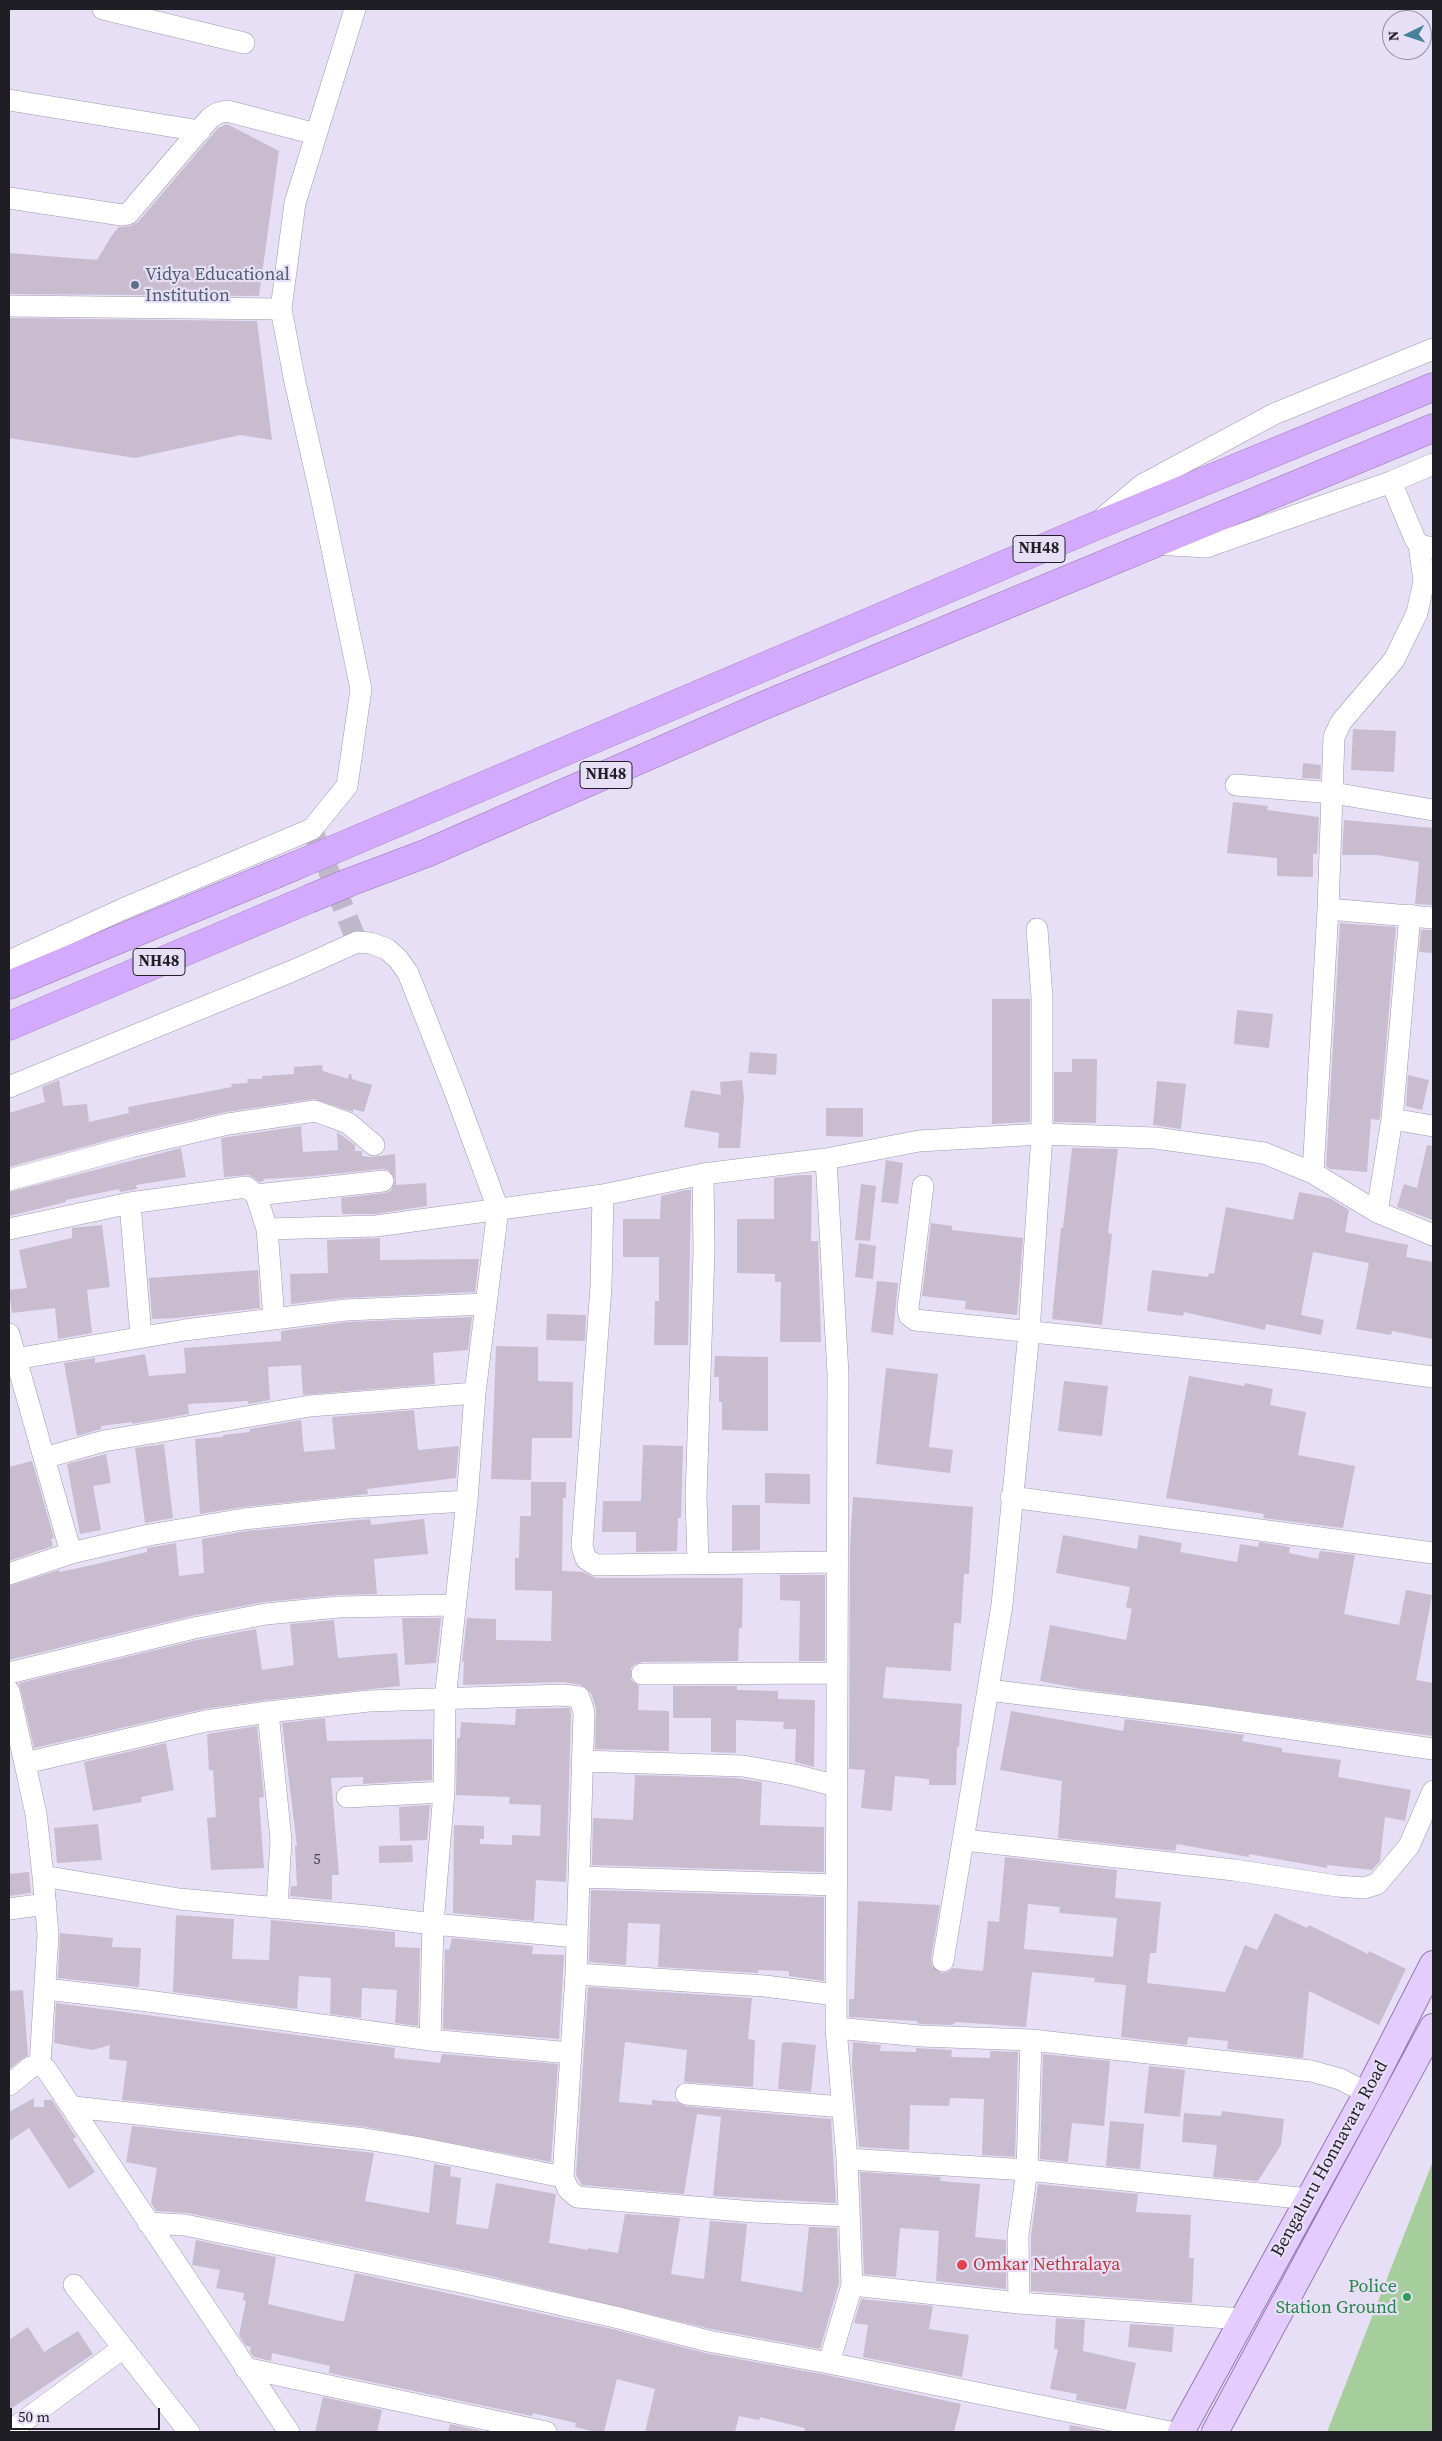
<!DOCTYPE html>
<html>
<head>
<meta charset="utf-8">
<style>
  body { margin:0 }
  #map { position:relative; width:1442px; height:2441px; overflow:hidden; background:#e7dff5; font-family:"Source Serif 4",serif }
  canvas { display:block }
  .frame { position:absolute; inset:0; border:10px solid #201e25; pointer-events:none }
  .north { position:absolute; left:1382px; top:10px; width:50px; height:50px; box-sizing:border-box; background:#e7dff5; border:1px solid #9792a2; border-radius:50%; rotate:266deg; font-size:14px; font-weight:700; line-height:20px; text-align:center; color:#201e25 }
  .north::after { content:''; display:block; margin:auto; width:18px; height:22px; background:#448297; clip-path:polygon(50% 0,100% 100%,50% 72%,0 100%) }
  .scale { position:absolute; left:10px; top:2408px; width:150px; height:22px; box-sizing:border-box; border:2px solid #201e25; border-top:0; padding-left:6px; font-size:15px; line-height:18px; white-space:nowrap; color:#201e25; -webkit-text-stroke:4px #e7dff5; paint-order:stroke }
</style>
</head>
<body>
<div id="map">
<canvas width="1442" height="2441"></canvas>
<div class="frame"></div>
<div class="north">N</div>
<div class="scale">50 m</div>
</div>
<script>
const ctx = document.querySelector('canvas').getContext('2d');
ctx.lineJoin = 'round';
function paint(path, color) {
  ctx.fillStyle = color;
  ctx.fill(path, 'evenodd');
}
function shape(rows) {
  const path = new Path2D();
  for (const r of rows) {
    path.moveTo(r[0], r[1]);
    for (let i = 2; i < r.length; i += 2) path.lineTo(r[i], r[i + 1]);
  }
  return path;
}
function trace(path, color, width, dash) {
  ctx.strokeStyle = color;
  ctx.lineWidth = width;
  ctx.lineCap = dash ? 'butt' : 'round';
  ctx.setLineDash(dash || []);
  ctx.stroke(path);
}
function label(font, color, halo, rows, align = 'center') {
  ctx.font = font + ' "Source Serif 4",serif';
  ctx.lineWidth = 4.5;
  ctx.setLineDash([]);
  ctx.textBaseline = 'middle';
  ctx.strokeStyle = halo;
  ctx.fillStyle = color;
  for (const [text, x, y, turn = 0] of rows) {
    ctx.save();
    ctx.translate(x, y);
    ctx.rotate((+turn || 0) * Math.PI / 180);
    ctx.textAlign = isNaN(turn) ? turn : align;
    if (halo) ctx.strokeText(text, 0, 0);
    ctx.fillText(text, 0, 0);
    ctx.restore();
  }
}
const green = shape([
  [1433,2161,1433,2432,1327,2432]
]);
const building = shape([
  [227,124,279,151,259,296,9,294,9,253,97,260,112,235,119,227,130,226,138,222,218,128],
  [9,318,257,321,272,440,240,435,135,458,9,438],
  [1353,729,1396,731,1394,772,1351,770],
  [1303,763,1321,765,1320,779,1302,778],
  [1233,802,1268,806,1267,810,1319,817,1317,854,1313,854,1313,877,1277,876,1277,858,1227,853],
  [1344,820,1433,828,1433,905,1415,904,1419,862,1377,855,1342,855],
  [1340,923,1396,927,1380,1117,1379,1120,1371,1119,1367,1172,1330,1169,1326,1166],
  [1421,930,1433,930,1433,953,1419,952],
  [992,999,1030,999,1030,1122,992,1124],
  [1237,1010,1273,1014,1269,1048,1234,1044],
  [750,1052,777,1054,776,1075,748,1073],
  [1072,1059,1097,1059,1096,1123,1054,1122,1054,1072,1072,1072],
  [322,1065,323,1071,348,1079,349,1074,351,1074,352,1079,372,1085,364,1112,353,1109,353,1112,314,1099,226,1112,127,1135,9,1167,9,1113,45,1102,42,1087,59,1080,63,1106,87,1104,89,1122,129,1113,128,1107,232,1087,231,1084,248,1083,247,1079,262,1079,262,1076,294,1074,294,1067],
  [1408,1075,1429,1080,1422,1110,1406,1106],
  [742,1080,744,1097,740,1148,718,1148,719,1133,684,1127,691,1090,721,1095,720,1082],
  [1157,1081,1186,1084,1181,1129,1153,1125],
  [826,1108,863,1108,863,1137,826,1136],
  [301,1126,303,1152,338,1150,337,1132,355,1145,355,1151,362,1151,362,1156,372,1157,395,1154,396,1185,426,1183,427,1206,375,1214,342,1214,341,1198,384,1193,391,1191,395,1179,388,1170,382,1169,303,1177,263,1179,264,1181,259,1182,249,1175,224,1177,221,1138],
  [1427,1145,1433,1146,1433,1220,1397,1207,1404,1184,1417,1188],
  [181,1148,186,1177,136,1185,137,1189,120,1192,119,1189,66,1200,66,1202,9,1216,9,1192],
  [1072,1148,1118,1149,1108,1233,1112,1234,1102,1325,1052,1319,1061,1228,1063,1228],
  [886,1160,903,1163,898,1204,881,1202],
  [801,1175,812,1175,811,1241,818,1241,821,1342,780,1342,781,1282,775,1282,775,1274,737,1273,737,1219,774,1219,774,1178],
  [861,1184,876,1186,870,1241,855,1240],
  [686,1190,691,1190,688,1345,654,1345,655,1301,659,1301,659,1257,623,1257,623,1219,660,1219,661,1196],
  [1299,1192,1330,1198,1349,1210,1345,1232,1408,1245,1406,1257,1433,1262,1433,1339,1392,1331,1391,1335,1356,1329,1369,1263,1313,1252,1301,1315,1324,1320,1321,1335,1266,1324,1265,1330,1184,1312,1183,1316,1147,1311,1152,1270,1208,1277,1209,1273,1214,1274,1226,1207,1293,1220],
  [931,1223,952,1226,952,1230,1023,1238,1017,1315,965,1309,966,1301,922,1296],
  [102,1225,110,1287,87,1290,92,1333,58,1339,55,1308,12,1313,9,1290,27,1288,19,1250,72,1238,72,1228],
  [380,1238,380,1260,479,1259,475,1292,345,1298,291,1304,290,1274,328,1273,327,1240],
  [859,1243,876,1246,873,1279,855,1277],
  [258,1270,260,1308,177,1318,152,1319,149,1278],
  [877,1281,898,1283,893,1335,871,1332],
  [547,1314,586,1315,585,1341,546,1340],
  [472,1317,468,1350,433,1353,435,1384,303,1395,301,1365,268,1367,270,1400,248,1404,248,1401,188,1404,189,1414,132,1424,132,1422,101,1426,101,1429,77,1436,64,1363,95,1358,95,1363,145,1354,149,1376,186,1373,184,1348,281,1341,281,1331,347,1322],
  [496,1346,538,1347,538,1381,573,1382,572,1438,532,1438,531,1480,491,1479],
  [715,1356,768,1357,768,1431,722,1430,722,1402,719,1402,719,1377,714,1377],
  [886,1368,938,1374,929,1447,953,1450,950,1473,876,1464],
  [1189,1376,1244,1386,1245,1383,1273,1389,1270,1405,1306,1412,1298,1455,1355,1466,1343,1528,1263,1518,1264,1514,1166,1498],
  [1064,1381,1108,1386,1102,1436,1058,1431],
  [414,1410,418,1450,459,1446,456,1478,367,1489,368,1494,243,1507,200,1514,195,1439,223,1437,223,1435,249,1432,250,1429,301,1420,304,1452,335,1449,332,1417],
  [164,1444,173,1518,145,1523,135,1448],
  [643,1445,683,1446,681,1518,678,1518,677,1551,636,1552,636,1532,602,1532,603,1501,641,1501],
  [106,1454,111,1483,93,1486,101,1530,80,1534,67,1464],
  [32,1461,54,1538,51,1539,53,1546,9,1561,9,1467],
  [765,1473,810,1474,810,1504,765,1503],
  [531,1482,566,1482,566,1498,563,1498,562,1571,583,1572,596,1578,743,1578,742,1628,739,1628,738,1661,642,1662,635,1664,631,1668,631,1680,639,1686,638,1710,669,1711,669,1751,595,1749,596,1708,591,1693,581,1685,563,1682,463,1685,464,1661,462,1662,467,1618,496,1619,496,1640,551,1641,552,1591,515,1590,515,1558,519,1558,520,1516,531,1516],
  [853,1497,973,1507,969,1574,964,1574,961,1623,954,1623,951,1671,886,1667,883,1698,962,1704,959,1747,957,1747,956,1785,929,1785,929,1779,895,1776,892,1811,861,1808,865,1770,849,1769,850,1547],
  [732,1505,760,1505,760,1550,732,1551],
  [370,1519,371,1525,424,1519,428,1554,374,1559,377,1594,338,1595,264,1602,191,1616,9,1660,9,1586,59,1570,60,1572,97,1564,147,1552,147,1548,176,1543,179,1576,204,1573,202,1539,246,1531],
  [1063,1535,1137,1549,1139,1535,1182,1543,1180,1552,1237,1562,1240,1544,1258,1547,1259,1542,1290,1547,1289,1553,1318,1559,1320,1551,1355,1555,1344,1614,1399,1625,1406,1590,1432,1595,1416,1680,1433,1683,1433,1736,1081,1689,1040,1681,1050,1625,1126,1640,1132,1609,1126,1607,1130,1587,1056,1573],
  [780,1575,825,1575,825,1661,799,1661,800,1601,780,1600],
  [402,1618,441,1618,436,1663,405,1665],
  [334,1620,338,1658,397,1653,400,1686,267,1700,204,1709,34,1748,19,1683,197,1640,256,1629,262,1670,294,1665,290,1624],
  [673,1686,737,1686,737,1690,778,1691,778,1699,815,1700,814,1767,795,1762,796,1729,783,1729,784,1722,736,1720,736,1753,711,1752,711,1718,673,1718],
  [562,1708,570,1708,571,1714,566,1882,536,1880,534,1921,453,1913,454,1825,484,1826,484,1839,480,1839,480,1844,512,1845,512,1835,540,1836,541,1805,509,1804,510,1797,456,1795,457,1738,460,1738,461,1722,515,1725,516,1709],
  [1011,1711,1123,1731,1125,1719,1244,1735,1242,1741,1282,1748,1282,1752,1341,1760,1338,1777,1411,1790,1405,1821,1385,1817,1380,1861,1372,1870,1327,1865,1327,1868,1249,1854,1249,1857,1177,1844,1175,1851,1058,1838,1062,1781,1000,1770],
  [325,1718,327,1741,432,1739,432,1780,363,1784,363,1777,331,1778,339,1875,332,1875,332,1900,290,1896,291,1886,297,1886,295,1846,297,1846,282,1723],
  [257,1726,264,1797,259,1798,264,1868,211,1870,207,1818,216,1817,213,1770,209,1770,207,1734],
  [166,1743,174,1790,141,1797,142,1802,93,1811,84,1762],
  [635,1775,736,1778,762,1782,760,1825,824,1827,824,1872,592,1865,593,1818,633,1820],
  [430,1805,427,1840,400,1841,399,1807],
  [98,1824,102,1860,57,1863,54,1828],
  [412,1845,413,1862,379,1863,379,1846],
  [1005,1857,1117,1870,1115,1898,1161,1902,1156,1953,1150,1953,1147,1983,1225,1992,1245,1945,1257,1950,1275,1913,1307,1928,1309,1925,1368,1954,1369,1951,1406,1969,1379,2025,1309,1991,1303,2058,1227,2049,1228,2041,1188,2037,1187,2045,1121,2037,1126,1985,1094,1982,1095,1978,1032,1972,1026,2027,956,2022,952,2025,921,2024,917,2023,917,2021,849,2017,849,1999,854,1999,858,1901,940,1905,931,1959,932,1966,941,1973,948,1972,953,1968,983,1971,988,1921,999,1922],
  [1028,1904,1060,1907,1059,1913,1117,1918,1113,1957,1024,1949],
  [29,1872,31,1893,9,1896,9,1874],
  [591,1890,824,1897,824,1981,789,1976,789,1971,758,1970,758,1973,658,1967,660,1924,628,1923,626,1965,589,1962],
  [176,1915,234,1919,232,1959,269,1960,271,1920,395,1932,395,1947,420,1948,418,2026,395,2023,397,1990,362,1988,361,2018,330,2014,331,1978,299,1976,297,2009,173,1992],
  [60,1933,113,1938,112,1947,141,1948,139,1987,58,1978],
  [452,1938,533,1946,532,1954,564,1955,559,2039,443,2029,445,1949,449,1950],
  [588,1987,752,1998,748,2039,755,2040,753,2087,684,2082,687,2050,625,2042,619,2102,652,2105,652,2100,677,2102,685,2106,831,2119,836,2203,713,2196,721,2117,697,2114,684,2194,582,2185,576,2175],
  [23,1990,28,2055,9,2069,9,1991],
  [56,2003,395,2048,394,2058,440,2063,442,2054,558,2064,551,2162,366,2127,122,2100,127,2061,109,2059,110,2045,93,2050,54,2043],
  [789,2042,816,2045,811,2092,778,2089,782,2043],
  [853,2042,881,2045,880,2051,916,2052,916,2048,952,2050,951,2057,990,2058,990,2051,1018,2052,1015,2157,982,2155,984,2099,950,2098,949,2106,910,2105,909,2150,859,2147,852,2066],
  [1043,2054,1110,2061,1104,2126,1072,2123,1068,2162,1040,2159],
  [1149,2066,1185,2070,1180,2117,1144,2113],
  [34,2098,34,2107,44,2107,44,2100,52,2100,76,2137,73,2139,95,2172,69,2189,29,2128,9,2141,9,2112],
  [1222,2111,1284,2119,1281,2145,1258,2181,1213,2177,1217,2145,1182,2142,1184,2113,1221,2116],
  [1110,2121,1144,2124,1140,2169,1106,2166],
  [132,2126,374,2153,365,2201,429,2213,434,2164,451,2167,450,2176,461,2178,456,2224,488,2229,496,2183,556,2194,549,2243,588,2250,588,2248,618,2253,625,2214,680,2218,671,2274,704,2279,710,2221,747,2224,741,2281,802,2292,809,2227,837,2228,839,2283,820,2349,711,2329,473,2272,188,2213,156,2211,151,2203,157,2168,126,2162],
  [860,2172,941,2177,940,2181,980,2184,975,2237,1006,2240,1006,2289,936,2281,939,2231,900,2228,896,2277,864,2274],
  [1038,2184,1138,2194,1136,2212,1191,2215,1189,2258,1194,2258,1192,2303,1031,2291,1031,2236],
  [196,2240,276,2257,268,2304,340,2321,344,2321,355,2273,612,2329,705,2353,827,2375,961,2404,954,2432,804,2432,805,2428,760,2417,759,2420,739,2416,735,2432,645,2432,655,2389,617,2379,604,2432,596,2432,575,2427,576,2423,533,2413,532,2416,329,2373,330,2366,272,2353,271,2361,254,2357,250,2352,251,2347,246,2346,239,2335,246,2301,243,2300,244,2293,216,2288,220,2270,192,2265],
  [861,2299,933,2306,929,2329,969,2335,962,2377,863,2357,868,2325,854,2323],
  [1056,2318,1085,2320,1083,2351,1136,2363,1126,2410,1076,2400,1077,2394,1050,2389,1058,2349,1054,2349],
  [1130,2324,1174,2327,1172,2352,1128,2347],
  [28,2327,44,2352,78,2331,93,2354,9,2410,9,2340],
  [323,2397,382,2410,377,2432,315,2432],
  [450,2424,487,2432,448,2432],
  [1070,2425,1107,2432,1069,2432]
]);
const minorTunnel = shape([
  [312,829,357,942]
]);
const minor = shape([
  [103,9,244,43],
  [9,100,200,131],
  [9,198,122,215,128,214,210,118,218,113,227,111,316,134],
  [9,306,281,309],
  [1391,482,1415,539,1419,545,1433,548],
  [1104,517,1142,485,1274,414,1433,349],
  [1156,544,1206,547,1391,482,1433,464],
  [1236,785,1333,793,1433,810],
  [1328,909,1433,918],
  [9,961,123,909,312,829,347,786,361,689,322,501,295,382,281,309,295,203,355,9],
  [9,1087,297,969,357,942,370,943,387,949,398,959,408,973,455,1092,498,1209,475,1393,467,1501,445,1699,444,1792,433,1924,430,2040],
  [1392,1119,1433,1126],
  [826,1159,838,1374,836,2028,847,2159,852,2285,829,2363],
  [1313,1173,1328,909,1334,737,1341,722,1394,660,1417,613,1424,581,1419,545],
  [9,1180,130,1147,228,1124,315,1111,348,1123,374,1145],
  [923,1186,908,1308,909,1315,915,1320,1298,1359,1433,1377],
  [256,1195,383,1181],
  [603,1195,601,1287,582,1546,586,1559,596,1565,838,1562],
  [130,1203,141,1336],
  [1377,1212,1392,1119,1410,915],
  [9,1229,130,1203,246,1187,256,1195,267,1229,274,1319],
  [267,1229,376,1226,603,1195,703,1174,826,1159,919,1141,1042,1134,1155,1138,1264,1153,1313,1173,1377,1212,1433,1235],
  [9,1334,71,1553],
  [9,1360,185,1330,346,1310,486,1304],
  [44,1458,104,1441,310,1406,475,1393],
  [1011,1497,1433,1553],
  [698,1562,696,1497,704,1251,703,1174],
  [9,1574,71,1553,149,1535,244,1519,347,1508,467,1501],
  [9,1673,194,1628,266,1614,339,1607,455,1605],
  [642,1674,837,1673],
  [988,1690,1202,1716,1433,1749],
  [9,1691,36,1814,43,1876,48,1935,40,2065],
  [268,1712,281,1840,277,1907],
  [582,1761,743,1766,794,1775,837,1786],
  [25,1763,206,1721,268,1712,369,1701,563,1695,579,1697,584,1712,576,1974,563,2177,568,2189,577,2197,754,2212,849,2216],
  [347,1797,444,1792],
  [964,1840,1234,1870,1337,1886,1364,1888,1377,1884,1409,1846,1433,1791],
  [43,1876,179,1899,368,1916,433,1924,577,1937],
  [579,1877,837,1885],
  [9,1909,46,1904],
  [943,1961,1002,1605,1029,1332,1042,1134,1042,998,1037,929],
  [576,1974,765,1986,836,1995],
  [46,1989,148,2001,430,2040,570,2053],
  [836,2028,920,2036,1031,2040,1311,2071,1340,2079,1367,2093],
  [9,2085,31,2067,40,2065,46,2069,289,2432],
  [686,2094,842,2107],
  [74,2107,365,2139,415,2147,563,2177],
  [847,2159,1027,2170,1309,2199],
  [148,2223,185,2225,470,2284,615,2317,708,2341,829,2363,1170,2432],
  [74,2285,189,2432],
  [852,2285,1019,2303,1242,2319],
  [1019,2303,1018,2235,1027,2170,1031,2040],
  [245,2368,546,2432],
  [9,2432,123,2348]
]);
const major = shape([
  [1181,2432,1367,2093,1433,1964],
  [1215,2432,1433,2027]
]);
const highway = shape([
  [335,849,1093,527,1433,387],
  [350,882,427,853,760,707,1433,428],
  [9,985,295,866],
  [9,1026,309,899]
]);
const highwayBridge = shape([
  [295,866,335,849],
  [309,899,350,882]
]);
const markers = [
  [135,285,5,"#5c6f8a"],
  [962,2265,6,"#e0444e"],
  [1407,2297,5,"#2e9e5b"]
];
const numberNames = [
  ["5",317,1860]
];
const shields = [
  [1039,549,52],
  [606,775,52],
  [159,962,52]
];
const shieldNames = [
  ["NH48",1039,549],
  ["NH48",606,775],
  ["NH48",159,962]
];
const serviceNames = [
  ["Vidya Educational",145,275],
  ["Institution",145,296]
];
const streetNames = [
  ["Bengaluru Honnavara Road",1330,2159,-61]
];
const healthNames = [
  ["Omkar Nethralaya",973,2265]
];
const leisureNames = [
  ["Police",1397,2287],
  ["Station Ground",1397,2308]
];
paint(green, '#a6cd9c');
paint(building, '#c9bccf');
trace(minorTunnel, '#bfb8cb', 21, [21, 11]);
trace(minor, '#a099ad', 22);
trace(major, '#9579b2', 28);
trace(highway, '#9579b2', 29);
trace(minor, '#fff', 21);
trace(major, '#e5ccfe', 26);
trace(highway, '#d4aafe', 28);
trace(highwayBridge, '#9579b2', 29, []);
trace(highwayBridge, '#d4aafe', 28);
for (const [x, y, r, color] of markers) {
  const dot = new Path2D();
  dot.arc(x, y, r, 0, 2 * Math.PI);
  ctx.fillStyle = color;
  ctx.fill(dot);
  trace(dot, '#e7dff5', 2);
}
label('15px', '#4a4650', null, numberNames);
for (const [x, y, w] of shields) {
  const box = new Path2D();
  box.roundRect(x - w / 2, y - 13.5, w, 27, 4);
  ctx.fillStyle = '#e7dff5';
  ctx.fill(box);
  trace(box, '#201e25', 1);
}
label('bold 16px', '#201e25', null, shieldNames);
label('18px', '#4e5e75', '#e7dff5', serviceNames, 'left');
label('18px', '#201e25', '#e7dff5', streetNames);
label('18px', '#be3a42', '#e7dff5', healthNames, 'left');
label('18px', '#27864d', '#e7dff5', leisureNames, 'right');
</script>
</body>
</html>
